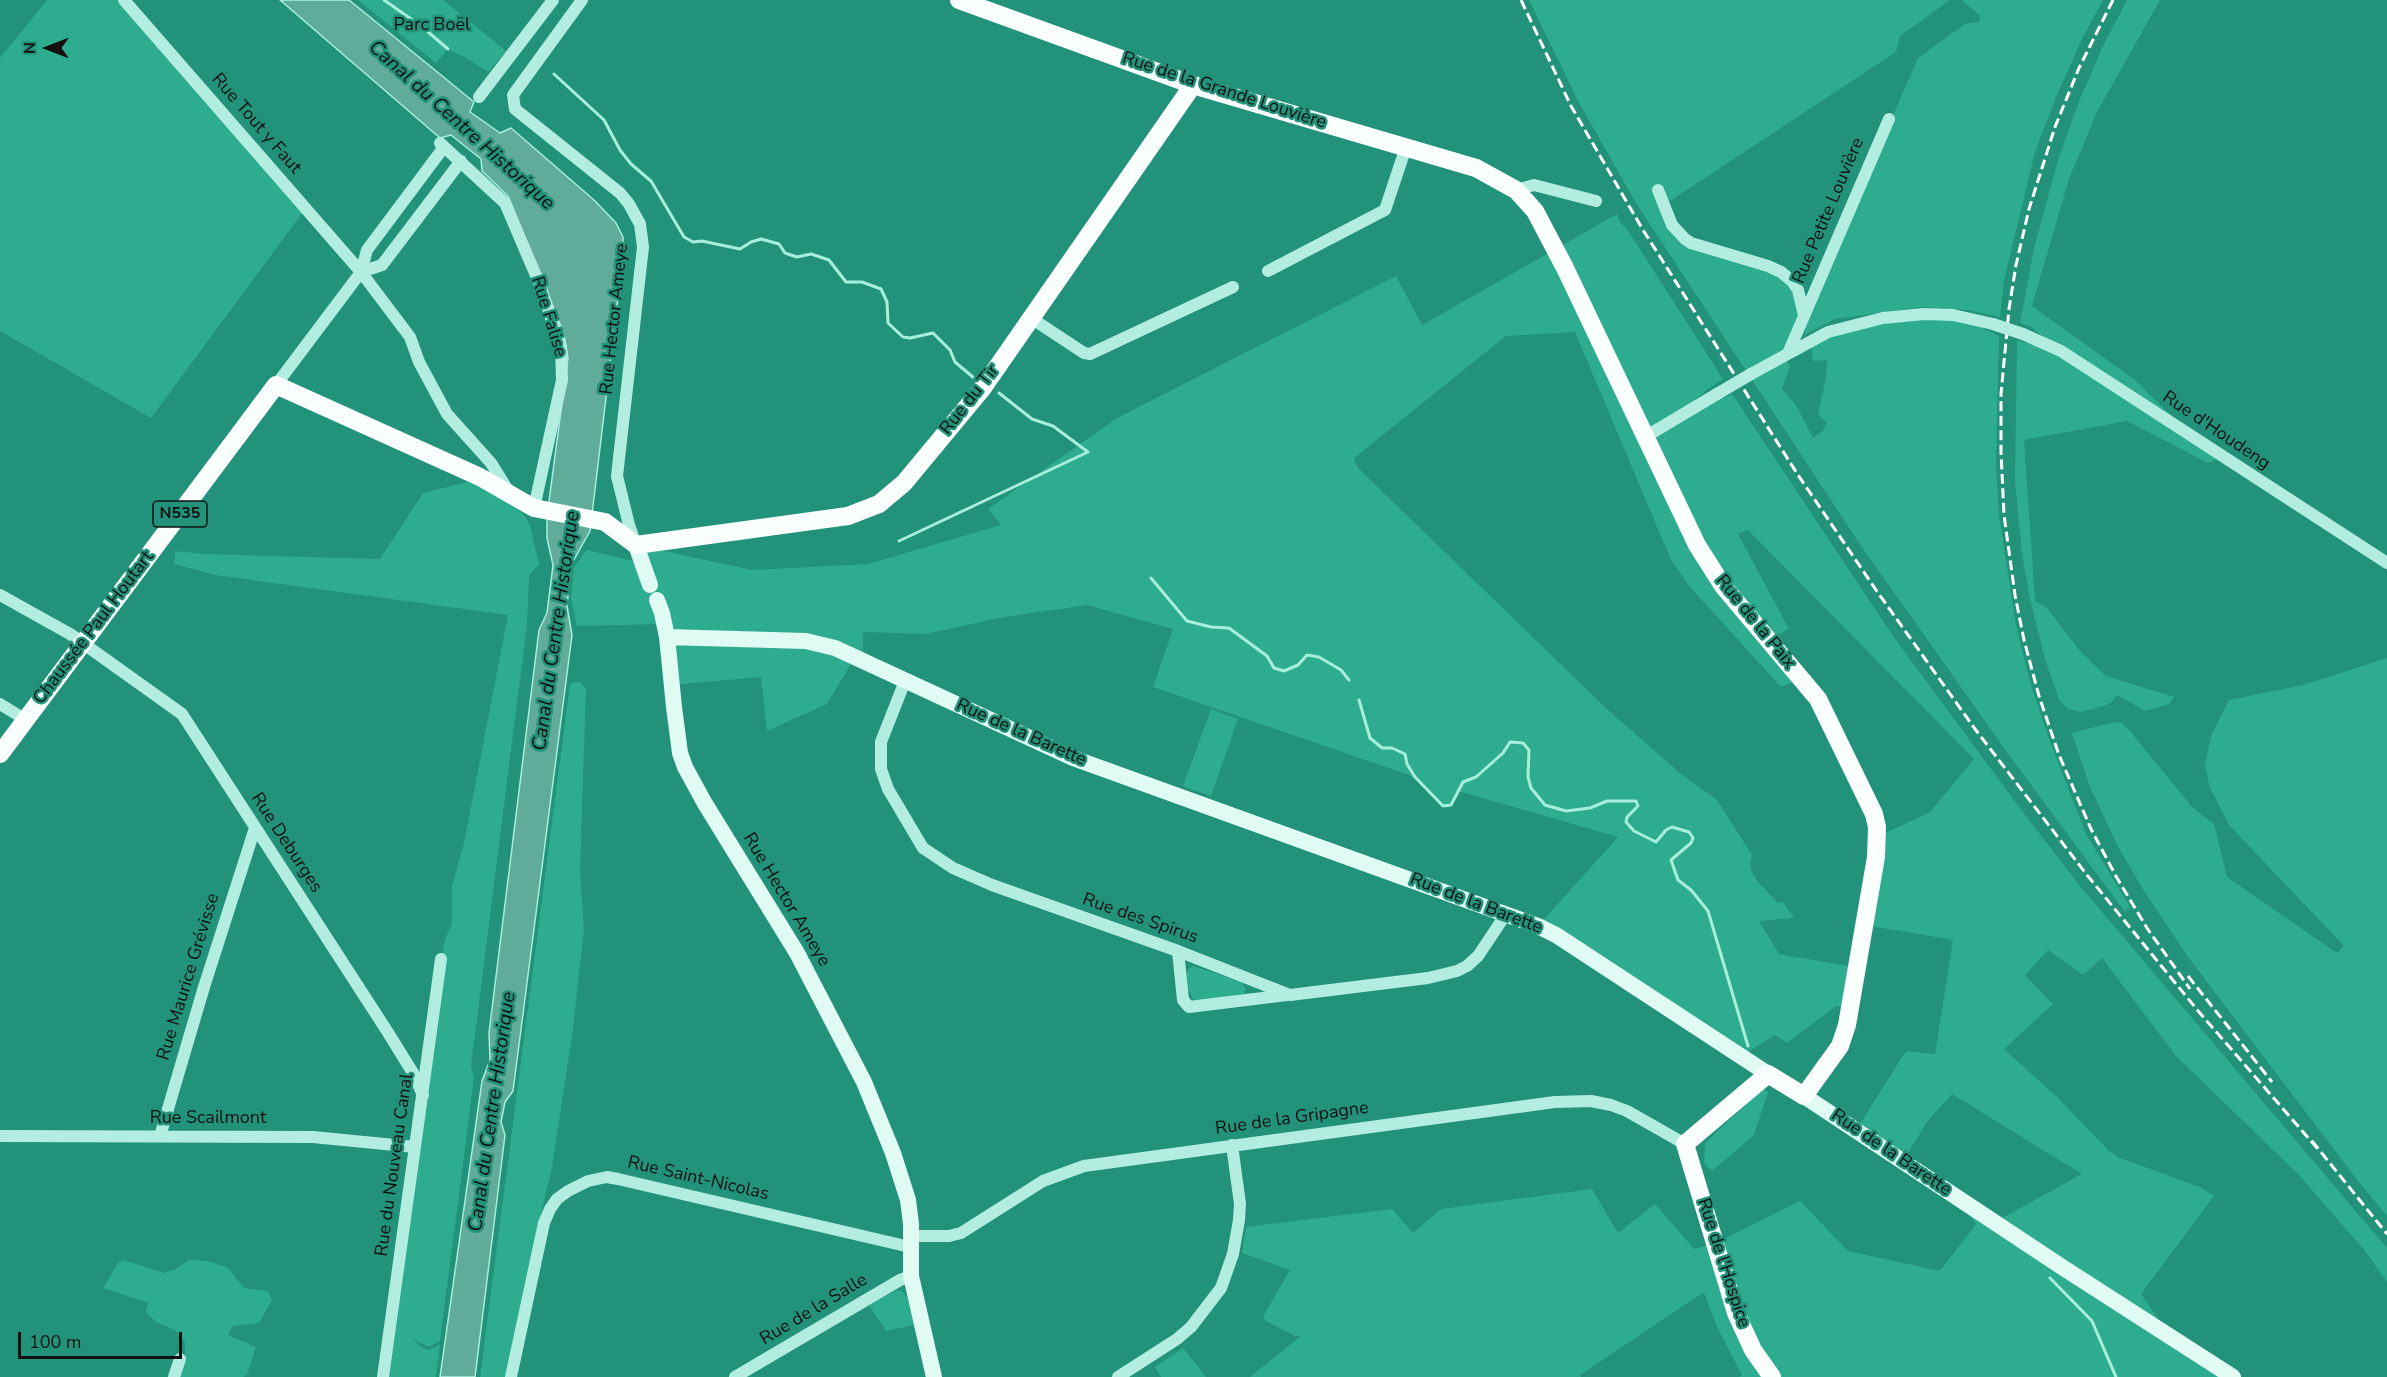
<!DOCTYPE html>
<html>
<head>
<meta charset="utf-8">
<style>
  body { margin:0 }
  #map { position:relative; width:2387px; height:1377px; overflow:hidden; background:#22927a; font-family:"Nunito Sans",sans-serif }
  canvas { display:block }
  .north { position:absolute; left:18px; top:18px; width:60px; height:60px; -webkit-text-stroke:4px #22927a; paint-order:stroke; rotate:270deg; font-size:16px; font-weight:700; line-height:24px; text-align:center; color:#111 }
  .north::after { content:''; display:block; margin:auto; width:21px; height:27px; background:#111; clip-path:polygon(50% 0,100% 100%,50% 72%,0 100%) }
  .scale { position:absolute; left:18px; top:1332px; width:164px; height:27px; box-sizing:border-box; border:3px solid #111; border-top:0; padding-left:8px; font-size:18px; line-height:21px; white-space:nowrap; color:#111; -webkit-text-stroke:4px #22927a; paint-order:stroke }
</style>
</head>
<body>
<div id="map">
<canvas width="2387" height="1377"></canvas>
<div class="north">N</div>
<div class="scale">100 m</div>
</div>
<script>
const ctx = document.querySelector('canvas').getContext('2d');
ctx.lineJoin = 'round';
function paint(path, color) {
  ctx.fillStyle = color;
  ctx.fill(path, 'evenodd');
}
function shape(rows) {
  const path = new Path2D();
  for (const r of rows) {
    path.moveTo(r[0], r[1]);
    for (let i = 2; i < r.length; i += 2) path.lineTo(r[i], r[i + 1]);
  }
  return path;
}
function trace(path, color, width, dash) {
  ctx.strokeStyle = color;
  ctx.lineWidth = width;
  ctx.lineCap = dash ? 'butt' : 'round';
  ctx.setLineDash(dash || []);
  ctx.stroke(path);
}
function label(font, color, halo, rows, align = 'center') {
  ctx.font = font + ' "Nunito Sans",sans-serif';
  ctx.lineWidth = 5;
  ctx.setLineDash([]);
  ctx.textBaseline = 'middle';
  ctx.strokeStyle = halo;
  ctx.fillStyle = color;
  for (const [text, x, y, turn = 0] of rows) {
    ctx.save();
    ctx.translate(x, y);
    ctx.rotate((+turn || 0) * Math.PI / 180);
    ctx.textAlign = isNaN(turn) ? turn : align;
    if (halo) ctx.strokeText(text, 0, 0);
    ctx.fillText(text, 0, 0);
    ctx.restore();
  }
}
const green = shape([
  [47,0,124,0,306,208,151,418,0,331,0,58],
  [358,0,443,0,506,51,488,72,466,58,448,49,436,63],
  [1529,0,1950,0,1900,36,1896,52,1664,205,1678,233,1781,272,1803,307,1783,355,1790,367,1782,388,1797,407,1813,438,1823,431,1827,423,1818,414,1826,378,1827,360,1813,361,1810,340,1846,326,1953,315,1999,336,1996,465,1999,515,2016,625,2030,682,2048,736,2086,834,2130,907,2125,912,2009,755,1861,546,1636,203,1578,101],
  [1962,0,2103,0,2083,37,2056,97,2035,152,2004,280,2000,317,1968,310,1923,307,1835,319,1804,335,1815,293,1918,58,1965,24,1979,22,1980,16],
  [2127,0,2160,0,2097,112,2069,179,2032,306,2135,380,2195,439,2222,457,2208,463,2127,421,2024,440,2035,601,2047,608,2080,651,2106,676,2174,697,2169,704,2145,711,2117,695,2112,702,2104,706,2081,712,2069,709,2059,700,2045,659,2030,599,2022,554,2015,481,2017,341,2060,350,2031,327,2020,323,2034,248,2058,160,2079,101,2102,48],
  [1617,214,1620,222,1627,229,1723,379,1708,389,1667,424,1732,394,1893,636,2022,811,2080,886,2387,1248,2387,1282,2365,1251,2299,1175,2176,1056,2102,958,2083,975,2048,950,2025,975,2053,1004,2004,1049,2058,1098,2109,1151,2120,1158,2200,1187,2214,1196,2141,1294,2170,1336,2233,1377,1739,1377,1742,1375,1716,1325,1704,1292,1580,1375,1581,1377,1250,1377,1301,1336,1295,1336,1264,1320,1264,1315,1290,1270,1242,1253,1246,1227,1392,1209,1413,1233,1441,1209,1592,1189,1618,1233,1655,1204,1694,1249,1716,1243,1800,1201,1848,1251,1940,1271,1976,1224,1954,1195,1995,1222,2082,1174,1952,1094,1927,1122,1903,1161,1860,1124,1906,1051,1935,1054,1953,940,1864,925,1877,837,1930,812,1974,759,1748,530,1738,534,1789,629,1768,640,1801,679,1781,687,1690,587,1671,560,1575,332,1506,336,1354,458,1358,468,1607,709,1680,773,1717,800,1752,855,1750,862,1752,872,1758,882,1778,903,1783,902,1794,918,1759,921,1779,954,1849,966,1843,1008,1836,1006,1787,1043,1775,1035,1741,1056,1538,926,1618,837,1458,791,1451,805,1443,806,1415,777,1153,687,1173,629,1087,605,1004,617,925,634,863,632,863,654,855,657,827,704,767,731,761,677,671,685,664,624,577,626,571,599,574,567,587,550,637,562,636,545,752,570,868,564,1001,525,988,509,1117,418,1396,276,1422,325],
  [480,479,524,515,530,525,539,564,529,575,527,625,471,1065,474,1078,440,1341,429,1347,412,1339,421,1347,429,1350,440,1344,436,1377,383,1377,439,974,445,939,452,924,452,886,464,843,508,615,215,575,174,564,175,551,203,554,380,559,423,493],
  [2387,658,2387,1216,2358,1181,2188,957,2144,891,2117,845,2090,787,2072,733,2110,723,2120,722,2130,731,2192,807,2214,824,2227,877,2337,953,2344,946,2229,825,2210,788,2205,766,2211,736,2229,700,2303,685],
  [576,682,581,683,586,689,580,870,584,931,572,1036,552,1167,540,1218,511,1377,480,1377,570,684],
  [1211,709,1238,719,1211,796,1183,786],
  [1193,966,1242,982,1245,988,1244,995,1200,1002,1193,999,1187,987,1186,974,1187,970],
  [1763,1089,1768,1092,1754,1135,1712,1171,1704,1163,1705,1143],
  [124,1260,164,1273,176,1269,189,1260,208,1261,228,1268,244,1288,268,1291,272,1300,259,1323,233,1326,228,1335,256,1347,247,1375,243,1377,178,1377,185,1355,185,1342,175,1330,156,1322,146,1312,148,1303,103,1288,118,1263],
  [897,1290,902,1291,907,1297,914,1325,886,1331,869,1305],
  [1183,1348,1206,1377,1161,1377,1155,1367]
]);
const water = shape([
  [280,0,349,0,474,102,470,112,500,133,511,128,594,200,616,223,623,237,623,256,590,531,571,565,567,606,572,635,513,1091,505,1102,501,1122,505,1135,475,1377,440,1377,482,1081,490,1060,489,1033,539,630,547,613,553,565,547,538,547,516,568,358,564,334,508,196,482,171,481,159,451,135,440,138,280,0]
]);
const stream = shape([
  [384,0,421,26,448,49],
  [554,74,604,120,620,150,631,164,651,181,684,237,693,242,702,241,740,249,751,242,761,239,779,244,785,253,797,257,811,254,829,260,846,282,862,282,881,289,887,302,888,323,903,337,910,338,933,333,950,350,955,362,974,378],
  [899,541,1088,452,1053,426,1032,419,999,393],
  [1151,578,1187,621,1211,627,1229,628,1267,656,1274,668,1284,671,1298,665,1307,655,1319,657,1341,670,1349,680],
  [1359,700,1370,738,1382,748,1392,748,1405,754,1407,764,1415,777,1443,806,1451,805,1463,782,1476,777,1503,753,1510,742,1523,743,1529,750,1528,777,1531,788,1545,805,1566,811,1590,808,1607,801,1636,801,1638,806,1627,817,1626,822,1634,831,1656,842,1666,830,1672,827,1689,832,1693,838,1691,843,1671,860,1678,880,1691,890,1708,911,1748,1046],
  [2050,1278,2092,1321,2116,1377]
]);
const street = shape([
  [124,0,361,272,410,337,419,362,447,414,491,463,509,492],
  [582,0,513,95,515,109,620,193,629,204,640,224,643,247,617,476,629,525,636,545],
  [479,97,553,0],
  [440,143,505,203,540,285,561,347,562,380,534,508],
  [1516,190,1534,185,1596,201],
  [1658,190,1672,225,1685,239,1691,243,1768,266,1781,272,1792,281,1798,290,1804,315],
  [1268,271,1385,210,1406,147],
  [361,272,382,265,461,161],
  [1031,318,1084,353,1090,354,1233,287],
  [2023,334,2061,351,2387,563],
  [1789,351,1889,119],
  [1751,374,1828,332,1883,318,1924,314,1953,315,1993,324],
  [276,385,361,272,367,250,444,147],
  [1645,437,1717,394],
  [0,595,70,634,182,714,387,1031,413,1073,423,1095],
  [905,681,881,742,881,769,888,789,923,848,953,868,992,885,1178,951,1290,995,1428,978,1457,971,1467,966,1478,956,1506,914],
  [0,704,26,720],
  [1178,951,1183,1000,1189,1007,1287,995],
  [0,1136,313,1137,415,1147],
  [160,1136,204,987,255,828],
  [911,1236,949,1236,961,1233,1043,1181,1084,1166,1555,1102,1591,1101,1611,1105,1627,1111,1685,1144],
  [174,1377,180,1359],
  [383,1377,441,959],
  [511,1377,544,1223,550,1209,557,1199,568,1191,588,1181,607,1177,618,1179,910,1247],
  [735,1377,900,1280,911,1276],
  [1118,1377,1177,1339,1191,1327,1221,1288,1233,1254,1239,1220,1240,1204,1232,1145]
]);
const secondary = shape([
  [636,545,650,585],
  [657,600,662,613,667,637,674,707,680,753,685,767,704,802,797,953,864,1082,893,1153,908,1200,911,1224,911,1276,934,1377],
  [667,637,806,641,835,648,1073,758,1538,926,1556,935,1768,1074],
  [1804,1096,2062,1267,2233,1377]
]);
const primary = shape([
  [959,0,1193,85,1476,168,1516,190,1535,211,1565,268,1697,545,1723,586,1818,699,1874,814,1877,827,1876,857,1847,1025,1840,1046,1804,1096,1768,1074,1685,1144,1736,1313,1753,1350,1772,1377],
  [0,754,276,385,480,477,534,508,605,522,636,545,848,516,879,504,904,483,982,389,1193,85]
]);
const rail = shape([
  [1521,0,1571,106,1643,230,1798,475,1876,590,1975,729,2087,875,2199,1012,2317,1148],
  [2113,0,2079,68,2055,127,2029,209,2016,265,2009,309,2001,394,2001,452,2004,515,2015,595,2024,640,2039,696,2059,755,2091,829,2117,878,2147,928,2190,989],
  [2188,976,2272,1082],
  [2312,1141,2387,1234]
]);
const streetBridge = shape([
  [1993,324,2023,334],
  [1717,394,1751,374]
]);
const shields = [
  [180,514,54]
];
const shieldNames = [
  ["N535",180,514]
];
const parkNames = [
  ["Parc Boël",432,26]
];
const streetNames = [
  ["Rue de la Grande Louvière",1224,91,18],
  ["Rue Tout y Faut",256,124,49],
  ["Rue Petite Louvière",1829,211,-67],
  ["Rue Falise",548,317,73],
  ["Rue Hector Ameye",615,319,-84],
  ["Rue du Tir",970,400,-52],
  ["Rue d'Houdeng",2216,431,34],
  ["Rue de la Paix",1755,622,51],
  ["Chaussée Paul Houtart",94,628,-53],
  ["Rue de la Barette",1021,733,24],
  ["Rue Deburges",286,843,57],
  ["Rue Hector Ameye",786,900,59],
  ["Rue de la Barette",1476,904,21],
  ["Rue des Spirus",1140,919,19],
  ["Rue Maurice Grévisse",189,977,-73],
  ["Rue Scailmont",208,1119],
  ["Rue de la Gripagne",1292,1119,-8],
  ["Rue de la Barette",1891,1153,34],
  ["Rue du Nouveau Canal",395,1165,-82],
  ["Rue Saint-Nicolas",698,1179,13],
  ["Rue de l'Hospice",1723,1263,72],
  ["Rue de la Salle",814,1310,-31]
];
const waterNames = [
  ["Canal du Centre Historique",461,126,42],
  ["Canal du Centre Historique",557,631,-82],
  ["Canal du Centre Historique",493,1112,-82]
];
paint(green, '#2eac8f');
paint(water, '#61ab9a');
trace(water, '#a7eedd', 1.5);
trace(stream, '#a7eedd', 3);
trace(street, '#b3ede0', 12);
trace(secondary, '#e0faf4', 16);
trace(primary, '#fafffe', 18);
trace(rail, '#fff', 3, [10, 4.5]);
trace(streetBridge, '#b3ede0', 12);
for (const [x, y, w] of shields) {
  const box = new Path2D();
  box.roundRect(x - w / 2, y - 13, w, 26, 4.5);
  ctx.fillStyle = '#22927a';
  ctx.fill(box);
  trace(box, '#111', 1.5);
}
label('bold 16px', '#111', null, shieldNames);
label('18px', '#111', '#22927a', parkNames);
label('18px', '#111', '#22927a', streetNames);
label('italic 20px', '#111', '#22927a', waterNames);
</script>
</body>
</html>
